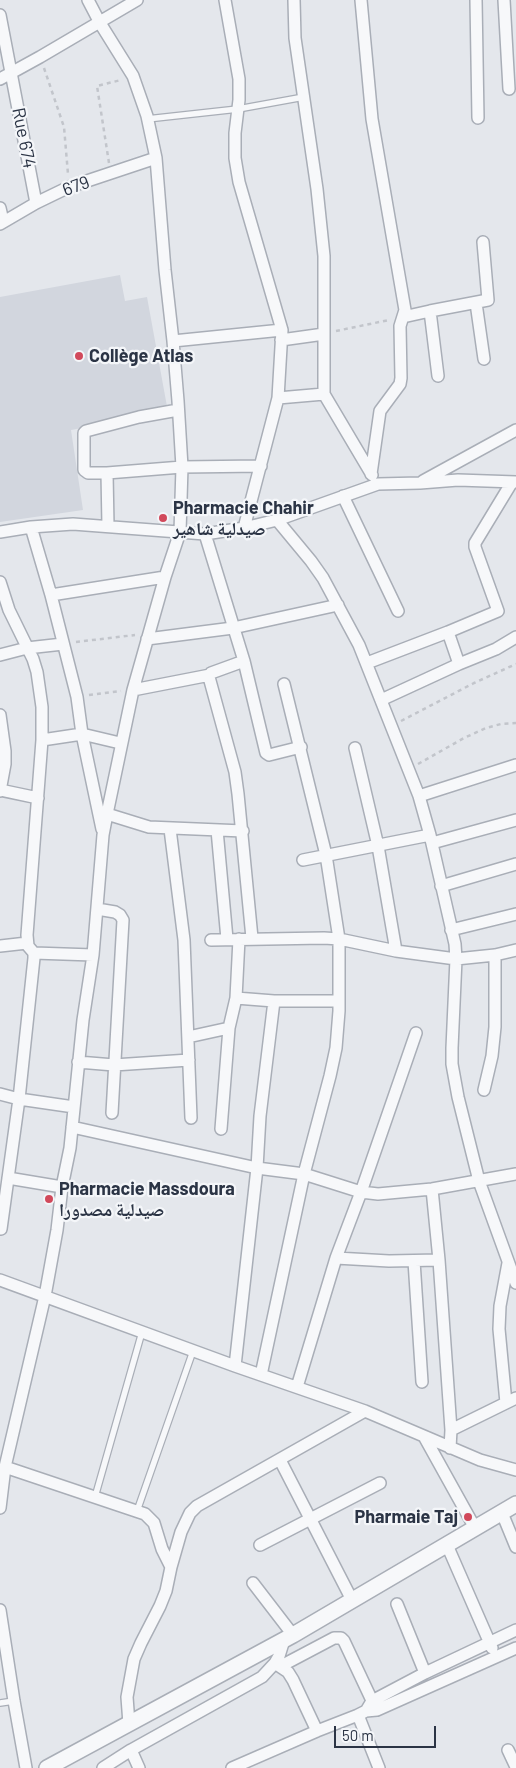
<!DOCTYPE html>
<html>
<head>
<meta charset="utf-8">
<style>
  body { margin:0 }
  #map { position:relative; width:516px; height:1768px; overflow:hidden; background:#e4e7ec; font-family:Barlow,sans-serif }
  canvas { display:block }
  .scale { position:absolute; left:334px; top:1726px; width:102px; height:22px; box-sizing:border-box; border:2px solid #2b3445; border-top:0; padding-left:6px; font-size:15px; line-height:18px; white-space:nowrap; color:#2b3445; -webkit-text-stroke:4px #f4f6f9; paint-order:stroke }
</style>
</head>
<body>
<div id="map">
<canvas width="516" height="1768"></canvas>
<div class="scale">50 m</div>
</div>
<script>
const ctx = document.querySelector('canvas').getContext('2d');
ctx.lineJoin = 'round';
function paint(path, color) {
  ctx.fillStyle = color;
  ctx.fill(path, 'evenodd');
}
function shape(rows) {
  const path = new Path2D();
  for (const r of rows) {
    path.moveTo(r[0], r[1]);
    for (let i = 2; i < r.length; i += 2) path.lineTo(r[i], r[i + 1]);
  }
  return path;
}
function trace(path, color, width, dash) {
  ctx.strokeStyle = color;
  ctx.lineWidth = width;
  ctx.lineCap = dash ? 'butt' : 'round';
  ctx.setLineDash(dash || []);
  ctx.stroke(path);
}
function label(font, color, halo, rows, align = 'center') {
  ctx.font = font + ' Barlow,"Noto Naskh Arabic",sans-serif';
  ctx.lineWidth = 4.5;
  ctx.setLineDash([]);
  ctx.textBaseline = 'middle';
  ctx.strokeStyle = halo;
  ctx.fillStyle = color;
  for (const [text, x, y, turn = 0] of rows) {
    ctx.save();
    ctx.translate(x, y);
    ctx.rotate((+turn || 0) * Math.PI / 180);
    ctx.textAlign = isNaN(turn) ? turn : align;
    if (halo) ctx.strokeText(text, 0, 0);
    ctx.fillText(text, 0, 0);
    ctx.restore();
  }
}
const built = shape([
  [120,275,125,301,147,297,168,412,71,430,83,510,0,522,0,297]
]);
const path = shape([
  [44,68,64,127,68,174],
  [109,163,97,86,121,80],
  [336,331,389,320],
  [76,642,135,635],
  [89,695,121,691],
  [401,721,474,683,516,664],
  [418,764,464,738,486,728,501,724,516,723]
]);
const service = shape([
  [147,119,238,109,304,97],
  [95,1497,142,1332],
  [137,1511,193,1351],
  [0,1703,14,1701]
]);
const minor = shape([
  [225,0,239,79,239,100,235,133,235,158,239,182,282,330,278,398,244,528],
  [294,0,295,38,317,189,324,256,324,334],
  [361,0,372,119,405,310,400,326,401,378,400,384,380,411,371,474],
  [476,0,478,118],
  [504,0,509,89],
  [0,15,36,203],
  [0,79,40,57,137,0],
  [0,208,3,221],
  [0,224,36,203,69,187,156,158],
  [476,303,484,359],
  [430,311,438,376],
  [403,317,430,311,488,300,483,242],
  [281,340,324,334,324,394],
  [173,341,282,330],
  [278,398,324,394,372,475],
  [178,410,139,417,86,431,84,433,84,470,88,473,107,473,182,467,261,466],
  [107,473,108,526],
  [423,481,516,430],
  [343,496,398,611],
  [277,520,311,561,323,578,359,645,419,796,430,835,455,944,456,959,452,1048,452,1064,458,1097,479,1181,516,1283],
  [31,527,51,595,77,697,82,734,102,829],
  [0,532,31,527,73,524,205,534,244,528,277,520,378,484,420,483,458,480,516,482],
  [205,534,244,661,266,753,269,755,301,747],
  [0,582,9,610,33,659,37,672,42,707,42,740,27,935,28,946,34,953,34,958,19,1099,1,1229],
  [51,595,165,577],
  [147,639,233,628,338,605],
  [0,655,27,648,63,644],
  [244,661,211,673,209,677,235,772,238,794,252,938],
  [367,663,448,632],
  [459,664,448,632,498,611,475,547,475,543,512,482],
  [133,690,210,675],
  [381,700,459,664,496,649,516,637],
  [0,715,5,751,5,764,0,791],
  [42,740,82,734,120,743],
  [355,748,378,846,396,951],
  [0,790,38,798],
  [419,796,516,765],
  [107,814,149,827,243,831],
  [170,829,184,940,191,1118],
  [217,830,227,939],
  [432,843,516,820],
  [303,860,430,835],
  [441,886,516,864],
  [97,909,115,912,120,915,123,920,112,1113],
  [451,930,516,914],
  [239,939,236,998,274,1001,339,1001],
  [211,940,324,938,339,939,396,951,456,959,495,955,516,950],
  [0,946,27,943],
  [34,953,93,955],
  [188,1037,229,1028],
  [78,1062,114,1065,189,1060],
  [484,1090,492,1056,495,1027,495,955],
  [0,1094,19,1099,74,1107],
  [72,1127,257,1168,304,1174,361,1192,378,1194,432,1189,516,1174],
  [221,1129,229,1028,236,998],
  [8,1178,62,1187],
  [432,1189,439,1260,451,1430,450,1448],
  [336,1258,389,1261,439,1260],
  [414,1261,422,1382],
  [0,1280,235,1366,365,1411,480,1460,516,1470],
  [235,1366,257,1168,260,1116,274,1001],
  [261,1375,304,1174,330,1076,336,1048,339,1011,339,939,326,855,284,684],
  [297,1387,336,1258,361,1192,416,1033],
  [506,1403,499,1329,500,1306,508,1263],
  [451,1430,516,1398],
  [425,1438,475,1528],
  [280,1460,352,1600],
  [5,1467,145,1514,154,1523,162,1549,171,1567,166,1591,160,1606,141,1643,134,1659,127,1697,129,1724],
  [0,1508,5,1467,45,1296,57,1230,62,1187,70,1148,83,1020,93,955,103,835,107,814,133,690,165,577,180,532,182,467,178,401,173,341,165,270,156,158,147,116,133,76,100,23,88,0],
  [502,1513,516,1547],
  [260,1545,380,1483],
  [447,1545,492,1648],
  [171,1567,181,1532,190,1513,197,1506,365,1411],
  [253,1583,293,1635],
  [397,1604,425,1673],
  [0,1610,14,1701,26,1768],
  [276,1664,288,1672,293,1680,317,1731],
  [281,1666,334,1638,341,1638,344,1641,375,1707],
  [366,1711,372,1701,425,1673,516,1630],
  [131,1750,139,1768],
  [508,1750,516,1767],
  [103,1768,131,1750,262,1677,275,1663,279,1656,284,1640],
  [232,1768,317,1731,358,1715],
  [379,1768,358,1715,366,1711,377,1710,516,1648]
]);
const tertiary = shape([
  [47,1768,293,1635,516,1504]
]);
const markers = [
  [79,356,5,"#d1495b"],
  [163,518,5,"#d1495b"],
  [49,1199,5,"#d1495b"],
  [468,1517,5,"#d1495b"]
];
const streetNames = [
  ["Rue 674",24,138,79],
  ["679",76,186,-20]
];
const poiNames = [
  ["Collège Atlas",89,356],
  ["Pharmacie Chahir",173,508],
  ["صيدلية شاهير",173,529],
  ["Pharmacie Massdoura",59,1189],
  ["صيدلية مصدورا",59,1210],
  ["Pharmaie Taj",458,1517,"right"]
];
paint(built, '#d2d6de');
trace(service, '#a9aeb7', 8);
trace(minor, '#a9aeb7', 14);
trace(tertiary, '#a9aeb7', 18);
trace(path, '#c2c5cb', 2.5, [4, 4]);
trace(service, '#f7f8fa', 5.5);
trace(minor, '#f7f8fa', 11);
trace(tertiary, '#f7f8fa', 15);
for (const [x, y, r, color] of markers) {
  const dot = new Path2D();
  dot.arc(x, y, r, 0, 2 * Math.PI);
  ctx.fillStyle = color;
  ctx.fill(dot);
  trace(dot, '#f4f6f9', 2);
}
label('18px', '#2b3445', '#f4f6f9', streetNames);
label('bold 18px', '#2b3445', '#f4f6f9', poiNames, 'left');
</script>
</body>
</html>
